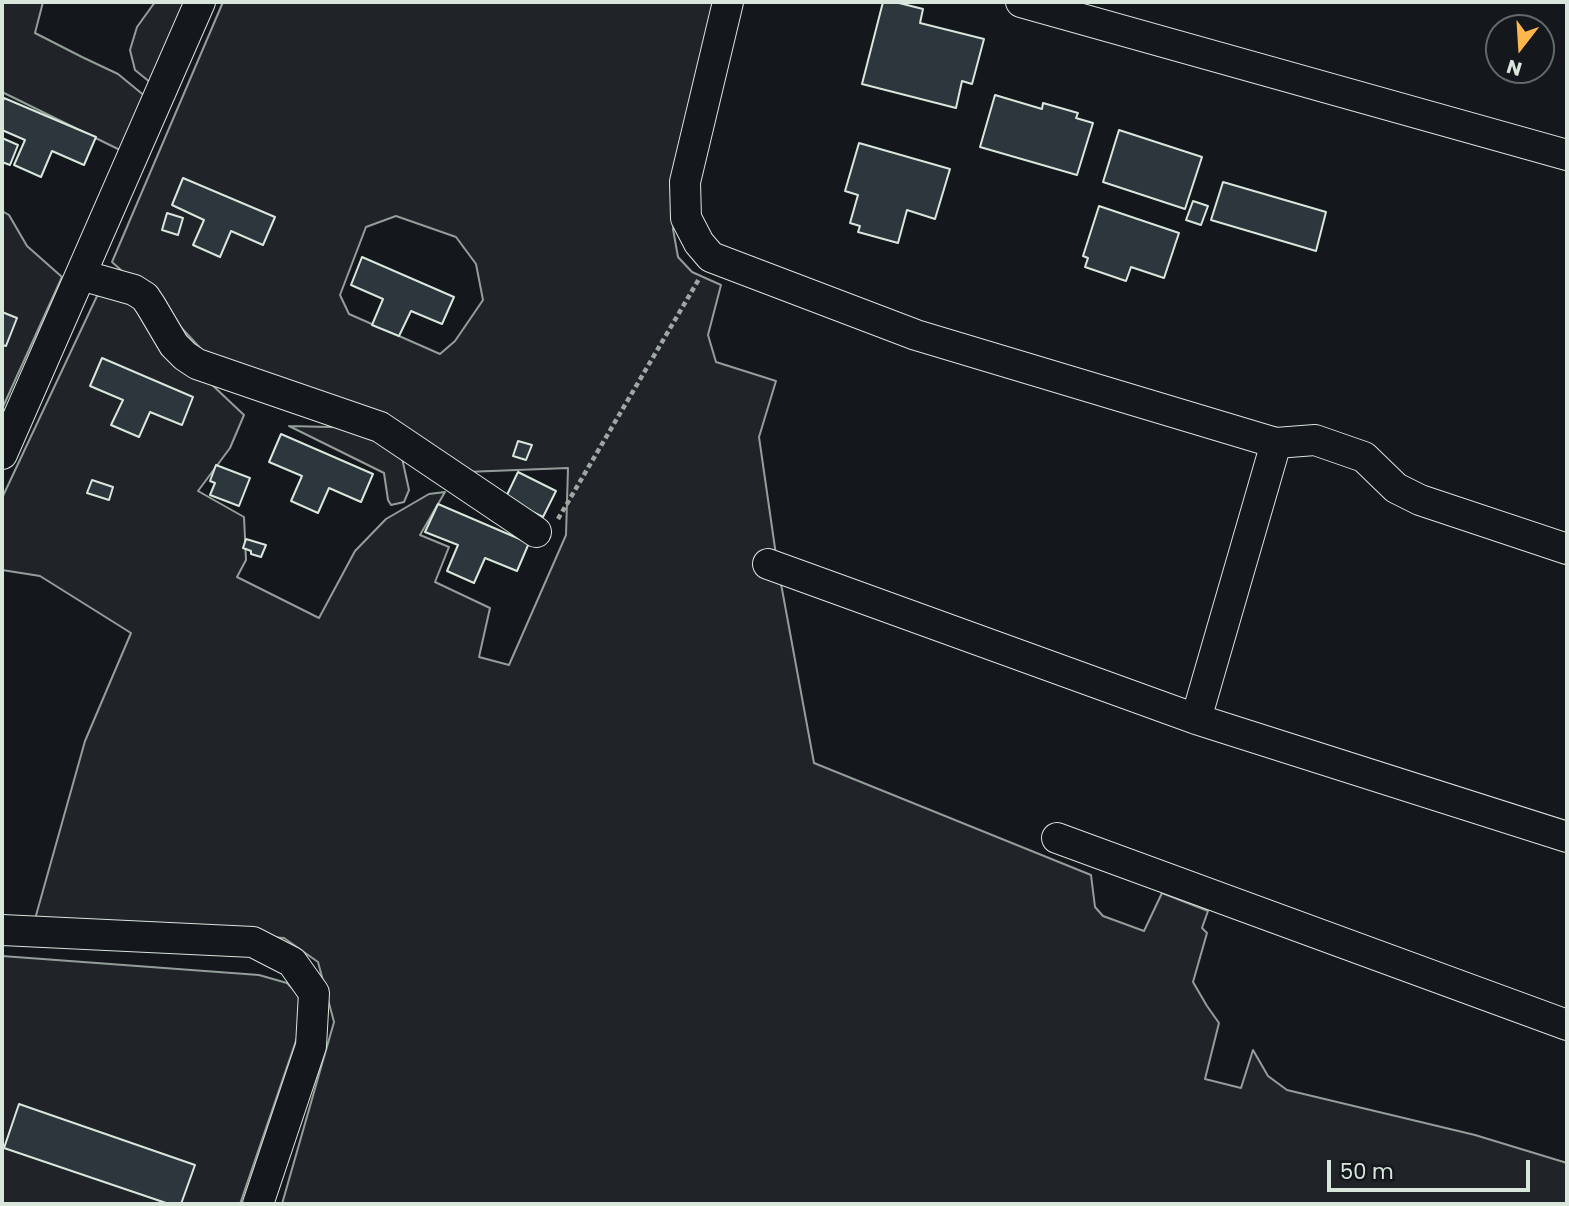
<!DOCTYPE html>
<html>
<head>
<meta charset="utf-8">
<style>
  body { margin:0 }
  #map { position:relative; width:1569px; height:1206px; overflow:hidden; background:#14181c; font-family:Poppins,sans-serif }
  canvas { display:block }
  .frame { position:absolute; inset:0; border:4px solid #d8e6dc; pointer-events:none }
  .north { position:absolute; left:1485px; top:14px; width:70px; height:70px; box-sizing:border-box; background:#14181c; border:2px solid #626a69; border-radius:50%; rotate:197deg; font-size:19px; font-weight:700; line-height:28px; text-align:center; color:#d8e6dc }
  .north::after { content:''; display:block; margin:auto; width:24px; height:32px; background:#ffb74d; clip-path:polygon(50% 0,100% 100%,50% 72%,0 100%) }
  .scale { position:absolute; left:1327px; top:1160px; width:203px; height:32px; box-sizing:border-box; border:4px solid #d8e6dc; border-top:0; padding-left:9px; font-size:21px; line-height:24px; white-space:nowrap; color:#d8e6dc; -webkit-text-stroke:5px #14181c; paint-order:stroke }
</style>
</head>
<body>
<div id="map">
<canvas width="1569" height="1206"></canvas>
<div class="frame"></div>
<div class="north">N</div>
<div class="scale">50 m</div>
</div>
<script>
const ctx = document.querySelector('canvas').getContext('2d');
ctx.lineJoin = 'round';
function paint(path, color) {
  ctx.fillStyle = color;
  ctx.fill(path, 'evenodd');
}
function shape(rows) {
  const path = new Path2D();
  for (const r of rows) {
    path.moveTo(r[0], r[1]);
    for (let i = 2; i < r.length; i += 2) path.lineTo(r[i], r[i + 1]);
  }
  return path;
}
function trace(path, color, width, dash) {
  ctx.strokeStyle = color;
  ctx.lineWidth = width;
  ctx.lineCap = dash ? 'butt' : 'round';
  ctx.setLineDash(dash || []);
  ctx.stroke(path);
}
const green = shape([
  [2,2,43,2,35,33,82,57,118,74,146,97,120,150,2,92,2,2],
  [155,2,188,2,151,83,135,70,130,50,137,27,155,2],
  [223,2,711,2,713,7,673,229,678,257,692,272,721,285,708,335,716,362,776,381,759,437,777,562,814,763,1091,875,1095,907,1103,916,1144,931,1162,893,1208,911,1202,928,1207,933,1193,982,1207,1006,1219,1023,1205,1079,1241,1088,1253,1050,1268,1076,1287,1090,1475,1135,1567,1163,1567,1204,282,1204,334,1022,318,962,284,938,35,919,85,741,131,633,40,576,2,570,2,498,97,296,125,293,208,381,244,415,230,448,198,491,244,517,246,560,237,577,319,618,355,551,386,519,429,494,445,492,420,535,449,547,435,582,490,608,479,657,509,665,566,535,568,468,466,472,203,351,163,308,112,262,223,2],
  [396,216,456,237,476,264,483,300,455,341,440,354,349,314,340,295,366,227,396,216],
  [2,211,9,215,27,246,62,277,2,409,2,211],
  [289,426,370,428,402,458,409,490,404,502,391,505,388,500,384,473,289,426],
  [2,956,259,975,287,983,298,994,302,1010,298,1035,240,1204,2,1204,2,956]
]);
const building = shape([
  [883,2,895,2,923,9,920,23,984,39,972,84,962,81,956,108,862,84,883,2],
  [995,95,1042,109,1043,103,1078,113,1076,118,1093,123,1077,175,980,147,995,95],
  [4,98,96,137,84,165,52,151,41,177,14,165,25,140,2,130,2,104,4,98],
  [1119,130,1202,157,1185,209,1103,182,1119,130],
  [2,138,18,145,10,165,2,162,2,138],
  [859,143,950,169,935,219,907,210,898,243,858,232,860,226,850,223,858,195,845,191,859,143],
  [183,178,275,217,263,245,231,231,220,257,193,245,204,220,172,205,183,178],
  [1223,182,1326,212,1316,251,1211,220,1223,182],
  [1193,201,1208,206,1201,225,1186,220,1193,201],
  [1099,206,1179,233,1164,278,1131,267,1126,281,1085,267,1088,258,1083,256,1099,206],
  [167,213,183,218,178,235,162,230,167,213],
  [362,257,454,297,442,324,411,311,399,336,372,325,383,299,351,285,362,257],
  [2,312,17,318,6,346,2,345,2,312],
  [102,358,193,397,182,425,150,412,139,437,111,425,123,400,90,386,102,358],
  [281,434,373,474,361,502,329,488,318,513,291,501,302,476,269,462,281,434],
  [518,441,532,445,526,460,513,456,518,441],
  [216,465,250,478,239,506,210,495,215,483,210,481,216,465],
  [518,472,556,491,543,517,505,499,518,472],
  [92,480,113,487,109,500,87,493,92,480],
  [438,504,529,543,517,571,485,558,474,583,447,571,458,545,425,532,438,504],
  [246,539,266,545,261,557,251,554,251,551,243,548,246,539],
  [19,1104,195,1165,181,1204,169,1204,4,1148,19,1104]
]);
const path = shape([
  [558,519,699,279]
]);
const minor = shape([
  [728,2,685,182,686,218,699,243,711,257,916,335,1276,443,1315,440,1364,457,1396,488,1420,500,1567,549],
  [1021,2,1567,155],
  [81,275,134,290,145,297,151,306,174,345,185,356,197,364,380,427,536,532],
  [2,454,200,2],
  [768,564,1196,719,1567,837],
  [1196,719,1276,443],
  [1057,838,1567,1025],
  [2,930,253,942,292,962,314,993,311,1046,258,1204]
]);
paint(green, '#202428');
trace(green, '#939e99', 2);
paint(building, '#2c363c');
trace(building, '#d8e6dc', 2);
trace(minor, '#d8e6dc', 32);
trace(path, '#9da8a2', 4.5, [5, 3.5]);
trace(minor, '#14181c', 30);
</script>
</body>
</html>
